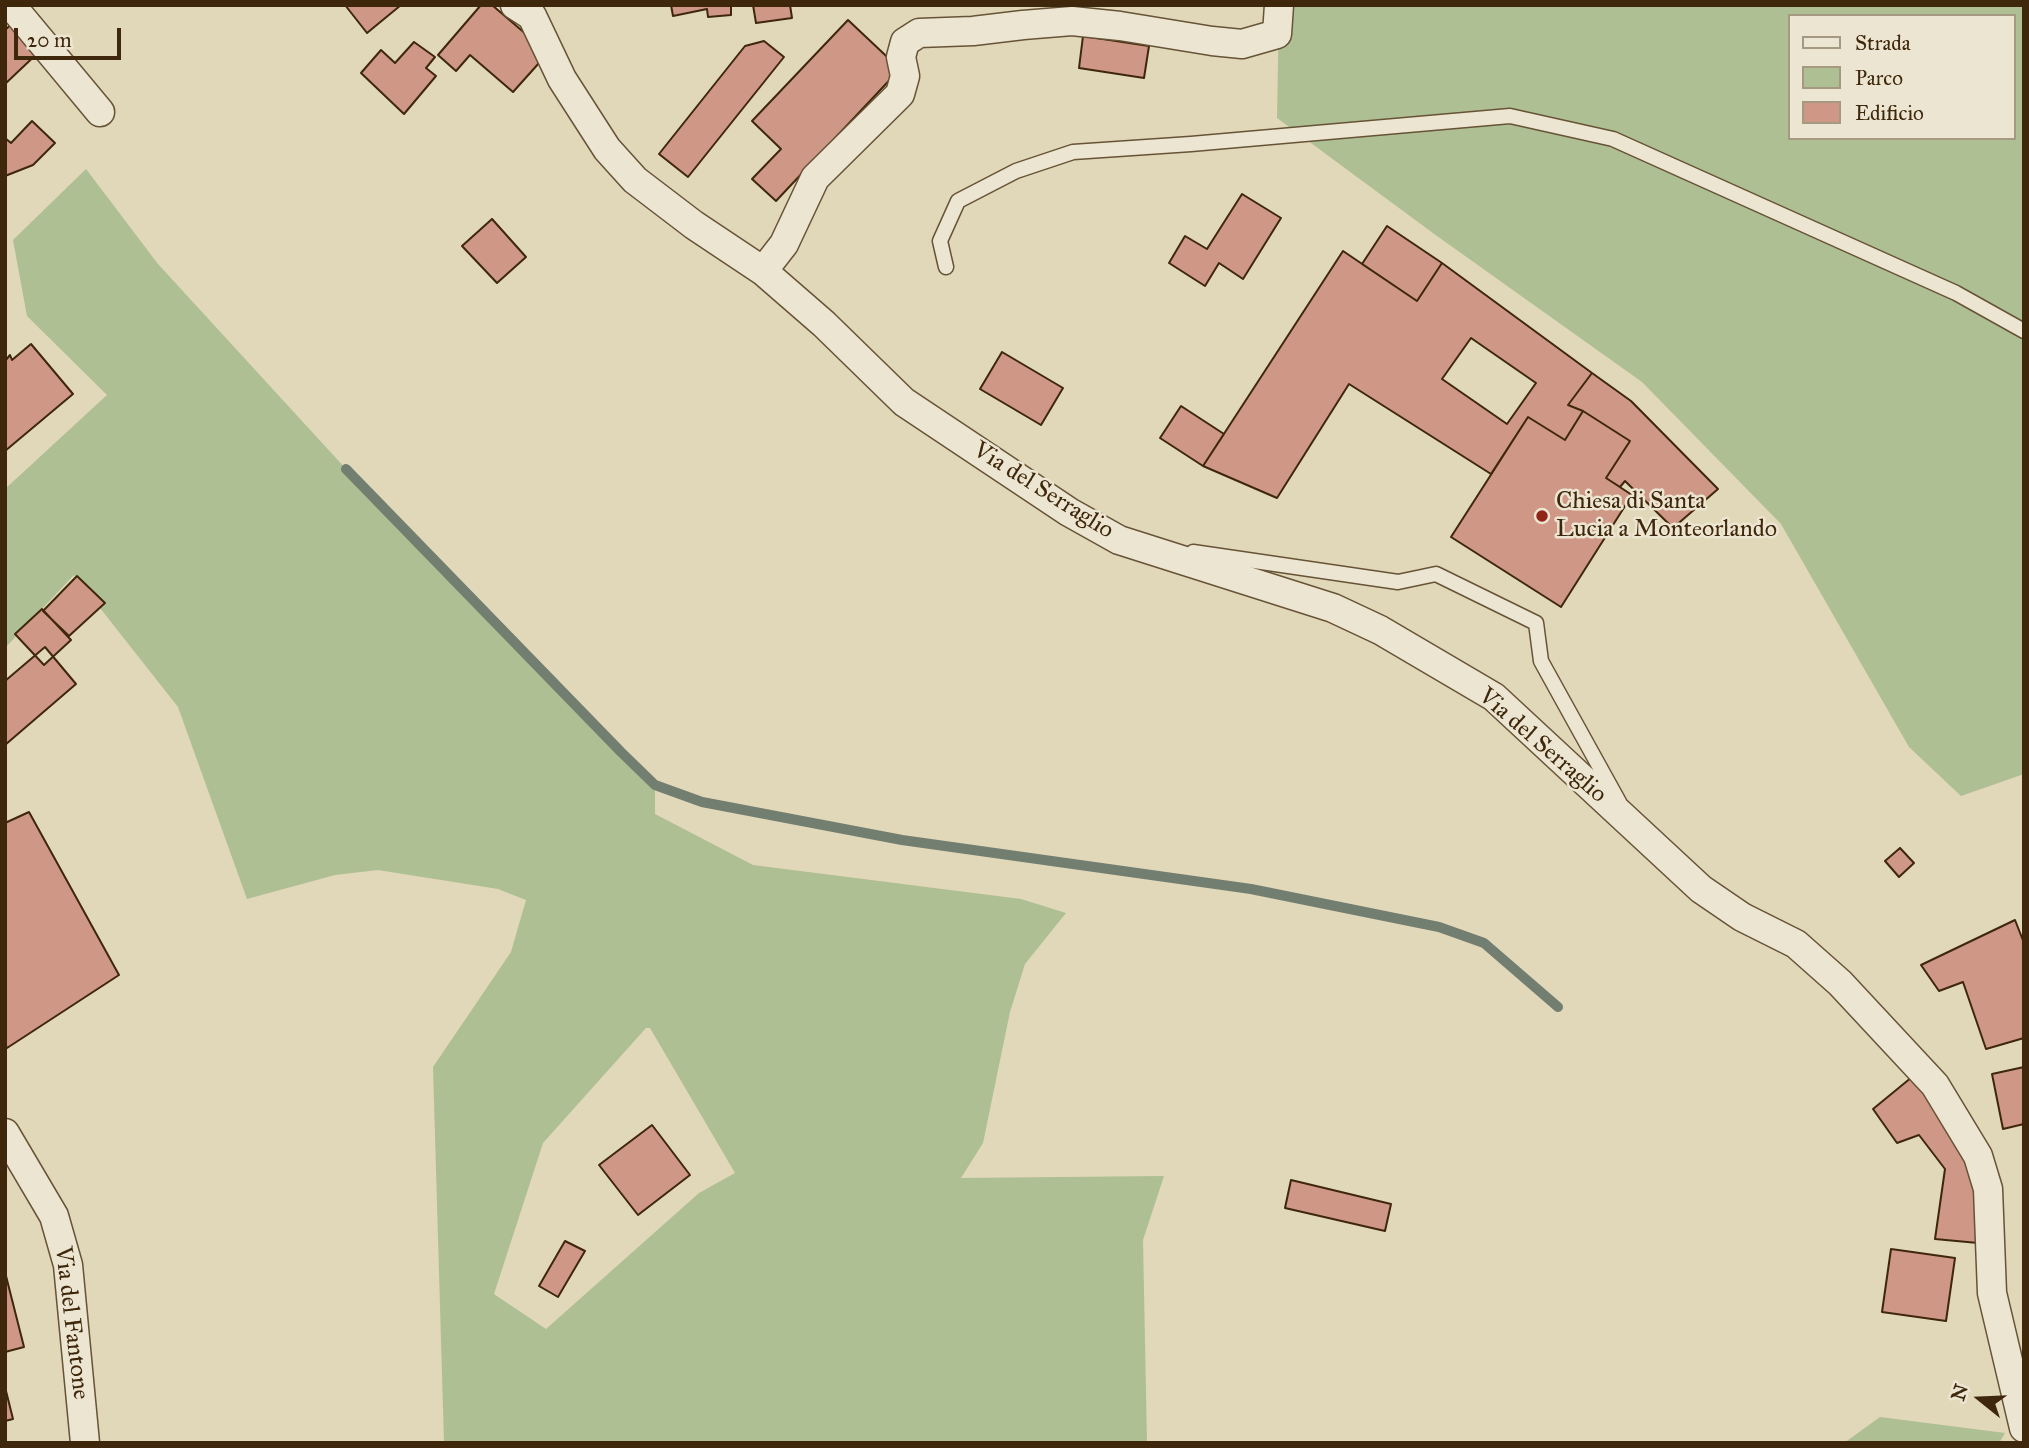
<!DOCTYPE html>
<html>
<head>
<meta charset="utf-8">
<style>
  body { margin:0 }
  #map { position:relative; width:2029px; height:1448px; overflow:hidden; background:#e1d7b9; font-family:"IM FELL Great Primer",serif }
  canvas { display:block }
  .frame { position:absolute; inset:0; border:7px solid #3e270b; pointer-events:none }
  .legend { position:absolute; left:1788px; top:14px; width:228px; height:126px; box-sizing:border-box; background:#ece5d2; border:2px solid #a69982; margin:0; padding:9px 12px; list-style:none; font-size:21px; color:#3e270b }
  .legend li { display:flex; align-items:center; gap:14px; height:35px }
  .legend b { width:35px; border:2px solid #a69982 }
  .north { position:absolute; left:1945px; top:1364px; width:70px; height:70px; -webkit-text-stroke:5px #ece5d2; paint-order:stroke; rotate:288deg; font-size:19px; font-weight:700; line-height:28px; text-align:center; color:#3e270b }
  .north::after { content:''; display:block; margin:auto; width:24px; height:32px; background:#3e270b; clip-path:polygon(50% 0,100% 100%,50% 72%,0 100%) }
  .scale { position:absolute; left:14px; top:28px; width:107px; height:32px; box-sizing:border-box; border:4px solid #3e270b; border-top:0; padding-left:9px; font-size:21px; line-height:24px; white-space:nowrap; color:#3e270b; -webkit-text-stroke:5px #ece5d2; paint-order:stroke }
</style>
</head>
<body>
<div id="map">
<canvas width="2029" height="1448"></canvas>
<div class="frame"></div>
<ul class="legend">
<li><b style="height:9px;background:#ece5d2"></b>Strada</li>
<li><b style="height:19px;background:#aebf93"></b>Parco</li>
<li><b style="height:19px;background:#cf9785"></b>Edificio</li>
</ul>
<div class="north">N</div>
<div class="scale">20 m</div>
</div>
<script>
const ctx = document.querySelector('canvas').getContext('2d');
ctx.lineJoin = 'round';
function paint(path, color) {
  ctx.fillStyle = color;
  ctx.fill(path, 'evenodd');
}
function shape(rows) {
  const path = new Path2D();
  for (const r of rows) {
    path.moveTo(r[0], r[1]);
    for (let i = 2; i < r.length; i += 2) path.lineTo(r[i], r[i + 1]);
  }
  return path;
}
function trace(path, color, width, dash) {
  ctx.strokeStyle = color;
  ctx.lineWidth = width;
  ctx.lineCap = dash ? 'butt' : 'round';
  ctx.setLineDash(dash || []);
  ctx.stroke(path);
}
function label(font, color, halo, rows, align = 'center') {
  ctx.font = font + ' "IM FELL Great Primer",serif';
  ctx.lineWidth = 5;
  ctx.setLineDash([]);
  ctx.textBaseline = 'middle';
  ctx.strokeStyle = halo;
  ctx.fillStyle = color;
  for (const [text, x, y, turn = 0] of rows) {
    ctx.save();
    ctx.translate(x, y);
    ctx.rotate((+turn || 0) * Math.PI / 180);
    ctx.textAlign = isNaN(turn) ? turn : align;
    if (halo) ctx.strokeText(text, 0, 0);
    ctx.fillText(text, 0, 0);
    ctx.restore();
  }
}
const green = shape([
  [1279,5,2024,5,2024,774,1961,796,1909,747,1781,524,1642,382,1437,236,1277,118],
  [1789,16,2013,16,2013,138,1789,138],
  [86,169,158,264,346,469,621,752,655,785,655,814,753,865,1021,899,1066,913,1025,964,1010,1012,983,1143,961,1178,1164,1176,1143,1240,1147,1443,444,1443,433,1067,511,952,526,900,498,889,378,870,335,875,247,899,178,707,74,575,5,648,5,489,107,395,27,316,13,240],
  [646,1028,650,1028,735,1173,699,1193,546,1329,494,1294,543,1143],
  [1880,1417,2005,1433,1999,1443,1844,1443]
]);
const stream = shape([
  [346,469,621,752,655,785,702,802,902,840,1251,889,1439,927,1484,943,1558,1007]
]);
const building = shape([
  [345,5,401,5,367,33,345,5],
  [481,5,492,5,548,53,513,92,470,55,456,71,438,55,481,5],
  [671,5,737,5,731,6,731,15,708,17,707,9,673,16,671,5],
  [753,5,790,5,792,18,756,23,753,5],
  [848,20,900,69,776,201,752,179,781,149,752,121,848,20],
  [15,21,42,49,5,84,5,30,15,21],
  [1083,36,1149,46,1144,78,1079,68,1083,36],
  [764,41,784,57,688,177,659,154,745,46,764,41],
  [414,42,435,57,426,68,436,76,404,114,361,73,381,50,395,63,414,42],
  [32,121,55,143,33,165,5,176,5,138,11,143,32,121],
  [1242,194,1281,218,1243,279,1219,263,1205,286,1169,263,1185,236,1207,249,1242,194],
  [492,219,526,257,497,283,462,246,492,219],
  [1387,226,1442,263,1417,301,1362,264,1387,226],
  [1343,251,1417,301,1442,263,1592,373,1568,405,1583,411,1565,440,1528,417,1491,474,1349,384,1277,498,1203,466,1343,251],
  [1471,338,1536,383,1507,424,1442,379,1471,338],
  [31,344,73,394,5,451,5,361,10,355,12,360,31,344],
  [1002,352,1063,388,1041,425,980,389,1002,352],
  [1592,373,1631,401,1718,489,1673,528,1625,481,1620,487,1606,478,1630,441,1583,411,1568,405,1592,373],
  [1181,406,1224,434,1203,466,1160,438,1181,406],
  [1583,411,1630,441,1606,478,1632,495,1561,607,1451,537,1528,417,1565,440,1583,411],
  [77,576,105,603,69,636,43,611,77,576],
  [42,609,71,640,44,665,15,634,42,609],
  [45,647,76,684,5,745,5,681,45,647],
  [29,812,119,975,7,1048,5,1044,5,823,29,812],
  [1900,848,1914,863,1899,877,1885,861,1900,848],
  [2015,920,2024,943,2024,1038,1986,1049,1963,982,1939,991,1921,965,2015,920],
  [2024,1067,2024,1124,2003,1129,1992,1074,2024,1067],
  [1912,1077,1966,1150,1979,1195,1978,1243,1935,1239,1945,1169,1919,1135,1897,1143,1873,1109,1912,1077],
  [652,1125,690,1175,638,1215,599,1165,652,1125],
  [1291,1180,1391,1204,1385,1231,1285,1208,1291,1180],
  [565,1241,585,1251,558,1297,539,1286,565,1241],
  [1891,1249,1955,1258,1946,1321,1882,1312,1891,1249],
  [5,1272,24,1347,5,1352,5,1272],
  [5,1387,13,1419,5,1421,5,1387]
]);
const service = shape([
  [946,267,940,241,958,201,1016,171,1073,152,1191,144,1510,116,1613,139,1956,293,2024,331],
  [1193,552,1398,582,1436,574,1536,623,1541,661,1619,802]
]);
const minor = shape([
  [11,5,100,112],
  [515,5,532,16,562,79,607,149,635,180,694,225,763,271,824,324,904,402,1069,512,1119,540,1333,608,1380,630,1494,697,1701,889,1742,917,1796,944,1840,983,1935,1085,1978,1156,1988,1189,1992,1293,2024,1428],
  [763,271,784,244,815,178,900,94,905,76,901,57,905,42,919,33,973,31,1023,25,1072,21,1120,26,1212,41,1242,44,1277,34,1279,5],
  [5,1133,54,1216,68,1265,85,1443]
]);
const markers = [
  [1542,516,7,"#8f2418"]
];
const streetNames = [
  ["Via del Serraglio",1043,491,32],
  ["Via del Serraglio",1542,746,41],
  ["Via del Fantone",71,1323,83]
];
const poiNames = [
  ["Chiesa di Santa",1556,502],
  ["Lucia a Monteorlando",1556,530]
];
paint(green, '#aebf93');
trace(stream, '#727e70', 10);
paint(building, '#cf9785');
trace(building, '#3e270b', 2);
trace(service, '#675336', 17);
trace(minor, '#675336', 31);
trace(service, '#ece5d2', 14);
trace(minor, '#ece5d2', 28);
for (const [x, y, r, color] of markers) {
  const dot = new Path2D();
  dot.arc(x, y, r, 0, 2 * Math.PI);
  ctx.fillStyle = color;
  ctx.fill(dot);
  trace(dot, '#ece5d2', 2.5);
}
label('24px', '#3e270b', '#ece5d2', streetNames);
label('24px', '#3e270b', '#ece5d2', poiNames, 'left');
</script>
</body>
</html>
